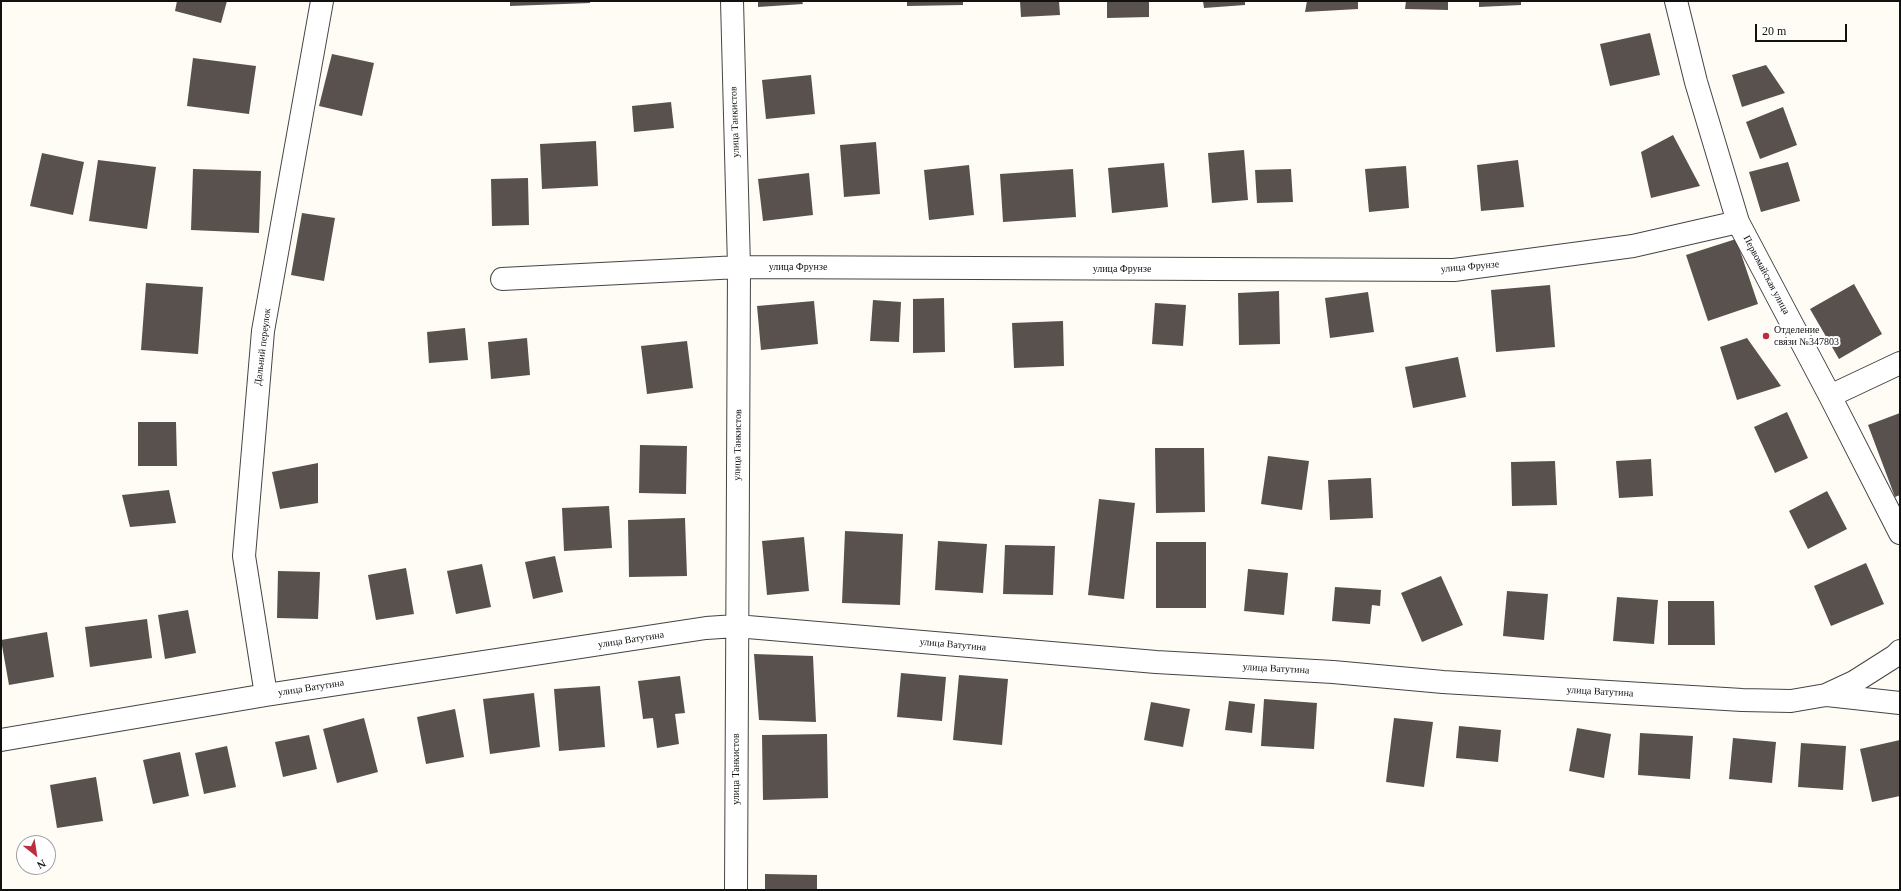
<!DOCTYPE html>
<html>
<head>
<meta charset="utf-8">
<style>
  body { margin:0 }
  #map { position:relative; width:1901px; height:891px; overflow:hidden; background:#fffcf5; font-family:Georgia,serif }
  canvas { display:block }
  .frame { position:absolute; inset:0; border:2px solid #111; pointer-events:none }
  .north { position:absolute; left:16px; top:835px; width:40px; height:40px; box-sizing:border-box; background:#fff; border:1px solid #a0a0a0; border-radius:50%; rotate:150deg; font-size:11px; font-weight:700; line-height:16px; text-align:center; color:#111 }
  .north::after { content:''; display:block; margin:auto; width:14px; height:18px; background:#bd2d40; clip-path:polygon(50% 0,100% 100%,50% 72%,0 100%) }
  .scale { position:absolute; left:1755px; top:24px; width:92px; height:18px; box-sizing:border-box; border:2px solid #111; border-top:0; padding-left:5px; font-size:12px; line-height:14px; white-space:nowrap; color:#111; -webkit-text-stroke:3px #fff; paint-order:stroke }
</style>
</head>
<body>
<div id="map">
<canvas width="1901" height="891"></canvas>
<div class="frame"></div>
<div class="north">N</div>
<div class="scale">20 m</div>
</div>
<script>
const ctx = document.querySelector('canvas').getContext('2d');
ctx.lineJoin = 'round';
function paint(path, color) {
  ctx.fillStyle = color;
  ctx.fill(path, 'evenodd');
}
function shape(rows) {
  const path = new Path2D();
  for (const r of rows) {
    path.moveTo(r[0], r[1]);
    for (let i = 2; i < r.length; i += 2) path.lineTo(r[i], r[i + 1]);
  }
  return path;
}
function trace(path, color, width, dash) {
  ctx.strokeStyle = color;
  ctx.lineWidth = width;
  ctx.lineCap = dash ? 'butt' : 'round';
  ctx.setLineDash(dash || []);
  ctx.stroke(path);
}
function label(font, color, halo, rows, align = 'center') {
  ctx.font = font + ' Georgia,serif';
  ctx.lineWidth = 4;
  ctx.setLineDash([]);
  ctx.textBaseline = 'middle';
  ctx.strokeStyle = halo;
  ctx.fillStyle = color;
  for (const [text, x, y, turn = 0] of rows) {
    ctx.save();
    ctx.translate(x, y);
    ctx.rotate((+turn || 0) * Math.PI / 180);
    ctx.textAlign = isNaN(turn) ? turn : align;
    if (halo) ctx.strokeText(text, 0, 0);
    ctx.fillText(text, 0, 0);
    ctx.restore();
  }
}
const building = shape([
  [177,1,227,1,221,23,175,11],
  [510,1,590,1,590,3,510,6],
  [758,1,802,1,803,4,758,7],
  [907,1,963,1,963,5,907,6],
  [1020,1,1059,1,1060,15,1021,17],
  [1107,1,1149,1,1149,17,1107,18],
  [1203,1,1245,1,1245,5,1204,8],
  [1307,1,1358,1,1358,9,1305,12],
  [1406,1,1448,1,1448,10,1405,9],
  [1479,1,1521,1,1521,5,1479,7],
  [1650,33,1660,75,1610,86,1600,44],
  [332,54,374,63,362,116,319,106],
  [193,58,256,66,249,114,187,106],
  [1766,65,1785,93,1742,107,1732,75],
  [811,75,815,114,766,119,762,80],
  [671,102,674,128,634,132,632,106],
  [1783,107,1797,145,1760,159,1746,122],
  [1673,135,1700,186,1651,198,1641,152],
  [596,141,598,186,542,189,540,144],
  [876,142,880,194,844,197,840,145],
  [1244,150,1248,200,1212,203,1208,153],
  [42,153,84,162,73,215,30,206],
  [98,160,156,167,147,229,89,221],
  [1518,160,1524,207,1481,211,1477,165],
  [1788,162,1800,201,1761,212,1749,172],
  [1164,163,1168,207,1112,213,1108,168],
  [969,165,974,215,929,220,924,170],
  [1406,166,1409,208,1369,212,1365,169],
  [193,169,261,171,259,233,191,230],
  [1073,169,1076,217,1003,222,1000,174],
  [1291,169,1293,202,1257,203,1255,170],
  [809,173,813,215,763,221,758,179],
  [528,178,529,225,492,226,491,179],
  [302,213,335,218,324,281,291,275],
  [1736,239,1758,304,1708,321,1686,255],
  [146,283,203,287,198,354,141,350],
  [1854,284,1882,334,1839,359,1810,309],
  [1550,285,1555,347,1496,352,1491,290],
  [1279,291,1280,344,1239,345,1238,293],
  [1368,292,1374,332,1330,338,1325,298],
  [944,298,945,352,913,353,913,299],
  [873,300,901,302,899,342,870,341],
  [814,301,818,344,761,350,757,306],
  [1155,303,1186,305,1183,346,1152,344],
  [1063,321,1064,366,1014,368,1012,323],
  [465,328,468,360,429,363,427,332],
  [527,338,530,375,491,379,488,342],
  [1747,338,1781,386,1737,400,1720,347],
  [687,341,693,388,647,394,641,346],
  [1458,357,1466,397,1413,408,1405,367],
  [1787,412,1808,458,1775,473,1754,427],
  [1900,413,1900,495,1895,497,1868,425],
  [138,422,176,422,177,466,138,466],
  [640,445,687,446,686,494,639,493],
  [1155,448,1204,448,1205,512,1156,513],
  [1268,456,1309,461,1302,510,1261,504],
  [1651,459,1653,496,1619,498,1616,461],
  [1555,461,1557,505,1512,506,1511,462],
  [318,463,318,503,280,509,272,472],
  [1371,478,1373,518,1330,520,1328,480],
  [169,490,176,523,130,527,122,495],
  [1827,491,1847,529,1808,549,1789,511],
  [1099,499,1135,503,1124,599,1088,595],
  [609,506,612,548,564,551,562,508],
  [685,518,687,576,629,577,628,520],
  [845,531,903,534,900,605,842,603],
  [804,537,809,591,767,595,762,541],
  [938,541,987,544,983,593,935,590],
  [1156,542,1206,542,1206,608,1156,608],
  [1005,545,1055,546,1053,595,1003,594],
  [555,556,563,592,533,599,525,562],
  [1866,563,1884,604,1831,626,1814,586],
  [482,564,491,607,456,614,447,571],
  [406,568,414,614,376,620,368,575],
  [1248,569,1288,573,1284,615,1244,611],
  [278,571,320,572,318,619,277,618],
  [1441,576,1463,625,1422,642,1401,593],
  [1335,587,1381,590,1380,606,1372,605,1370,624,1332,621],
  [1507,591,1548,594,1544,640,1503,636],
  [1617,597,1658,600,1654,644,1613,641],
  [1668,601,1714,601,1715,645,1668,645],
  [188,610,196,653,165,659,158,615],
  [147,619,152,658,90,667,85,627],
  [47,632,54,677,9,685,1,640],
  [754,654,813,656,816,722,759,720],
  [901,673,946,677,942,721,897,717],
  [959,675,1008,679,1002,745,953,740],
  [680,676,685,713,675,714,679,744,657,748,653,718,643,719,638,681],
  [600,686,605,747,559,751,554,689],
  [534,693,540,747,490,754,483,699],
  [1264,699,1317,703,1314,749,1261,746],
  [1229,701,1255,704,1252,733,1225,730],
  [1151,702,1190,709,1183,747,1144,740],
  [455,709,464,757,426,764,417,717],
  [364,718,378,772,337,783,323,729],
  [1394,718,1433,722,1424,787,1386,782],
  [1459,726,1501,730,1498,762,1456,758],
  [1577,728,1611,734,1604,778,1569,771],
  [1640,733,1693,736,1690,779,1638,775],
  [827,734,828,798,763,800,762,735],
  [309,735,317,769,283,777,275,742],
  [1733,738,1776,742,1772,783,1729,779],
  [1900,740,1900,796,1872,802,1860,749],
  [1801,743,1846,746,1843,790,1798,787],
  [227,746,236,787,204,794,195,753],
  [180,752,189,796,153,804,143,760],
  [96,777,103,821,57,828,50,785],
  [765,874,817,875,817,890,765,890]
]);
const street = shape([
  [732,1,739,267,736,890],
  [1676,1,1696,82,1738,222,1830,396,1900,533],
  [502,279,739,267,1454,270,1633,246,1738,222],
  [1830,396,1900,363],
  [266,695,244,556,263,331,322,1],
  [1827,695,1900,703],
  [1,740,266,695,706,628,736,626,1156,662,1333,672,1443,682,1742,700,1791,701,1826,695,1854,682,1895,656,1900,651]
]);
const markers = [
  [1766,336,4,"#bd2d40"]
];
const streetNames = [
  ["улица Танкистов",735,122,-92],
  ["улица Фрунзе",798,267],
  ["улица Фрунзе",1470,267,-5],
  ["улица Фрунзе",1122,269],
  ["Первомайская улица",1766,275,62],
  ["Дальний переулок",263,347,-83],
  ["улица Танкистов",738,445,-89],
  ["улица Ватутина",631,640,-9],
  ["улица Ватутина",953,645,5],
  ["улица Ватутина",1276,669,3],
  ["улица Ватутина",311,688,-9],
  ["улица Ватутина",1600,692,3],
  ["улица Танкистов",736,769,-90]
];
const poiNames = [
  ["Отделение",1774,330],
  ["связи №347803",1774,342]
];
paint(building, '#59514d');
trace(street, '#444', 24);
trace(street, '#fff', 22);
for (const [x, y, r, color] of markers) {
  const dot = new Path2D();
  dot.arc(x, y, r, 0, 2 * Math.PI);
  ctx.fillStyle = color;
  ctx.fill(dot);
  trace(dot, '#fff', 1.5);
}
label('10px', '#111', '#fff', streetNames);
label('10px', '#111', '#fff', poiNames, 'left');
</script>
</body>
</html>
